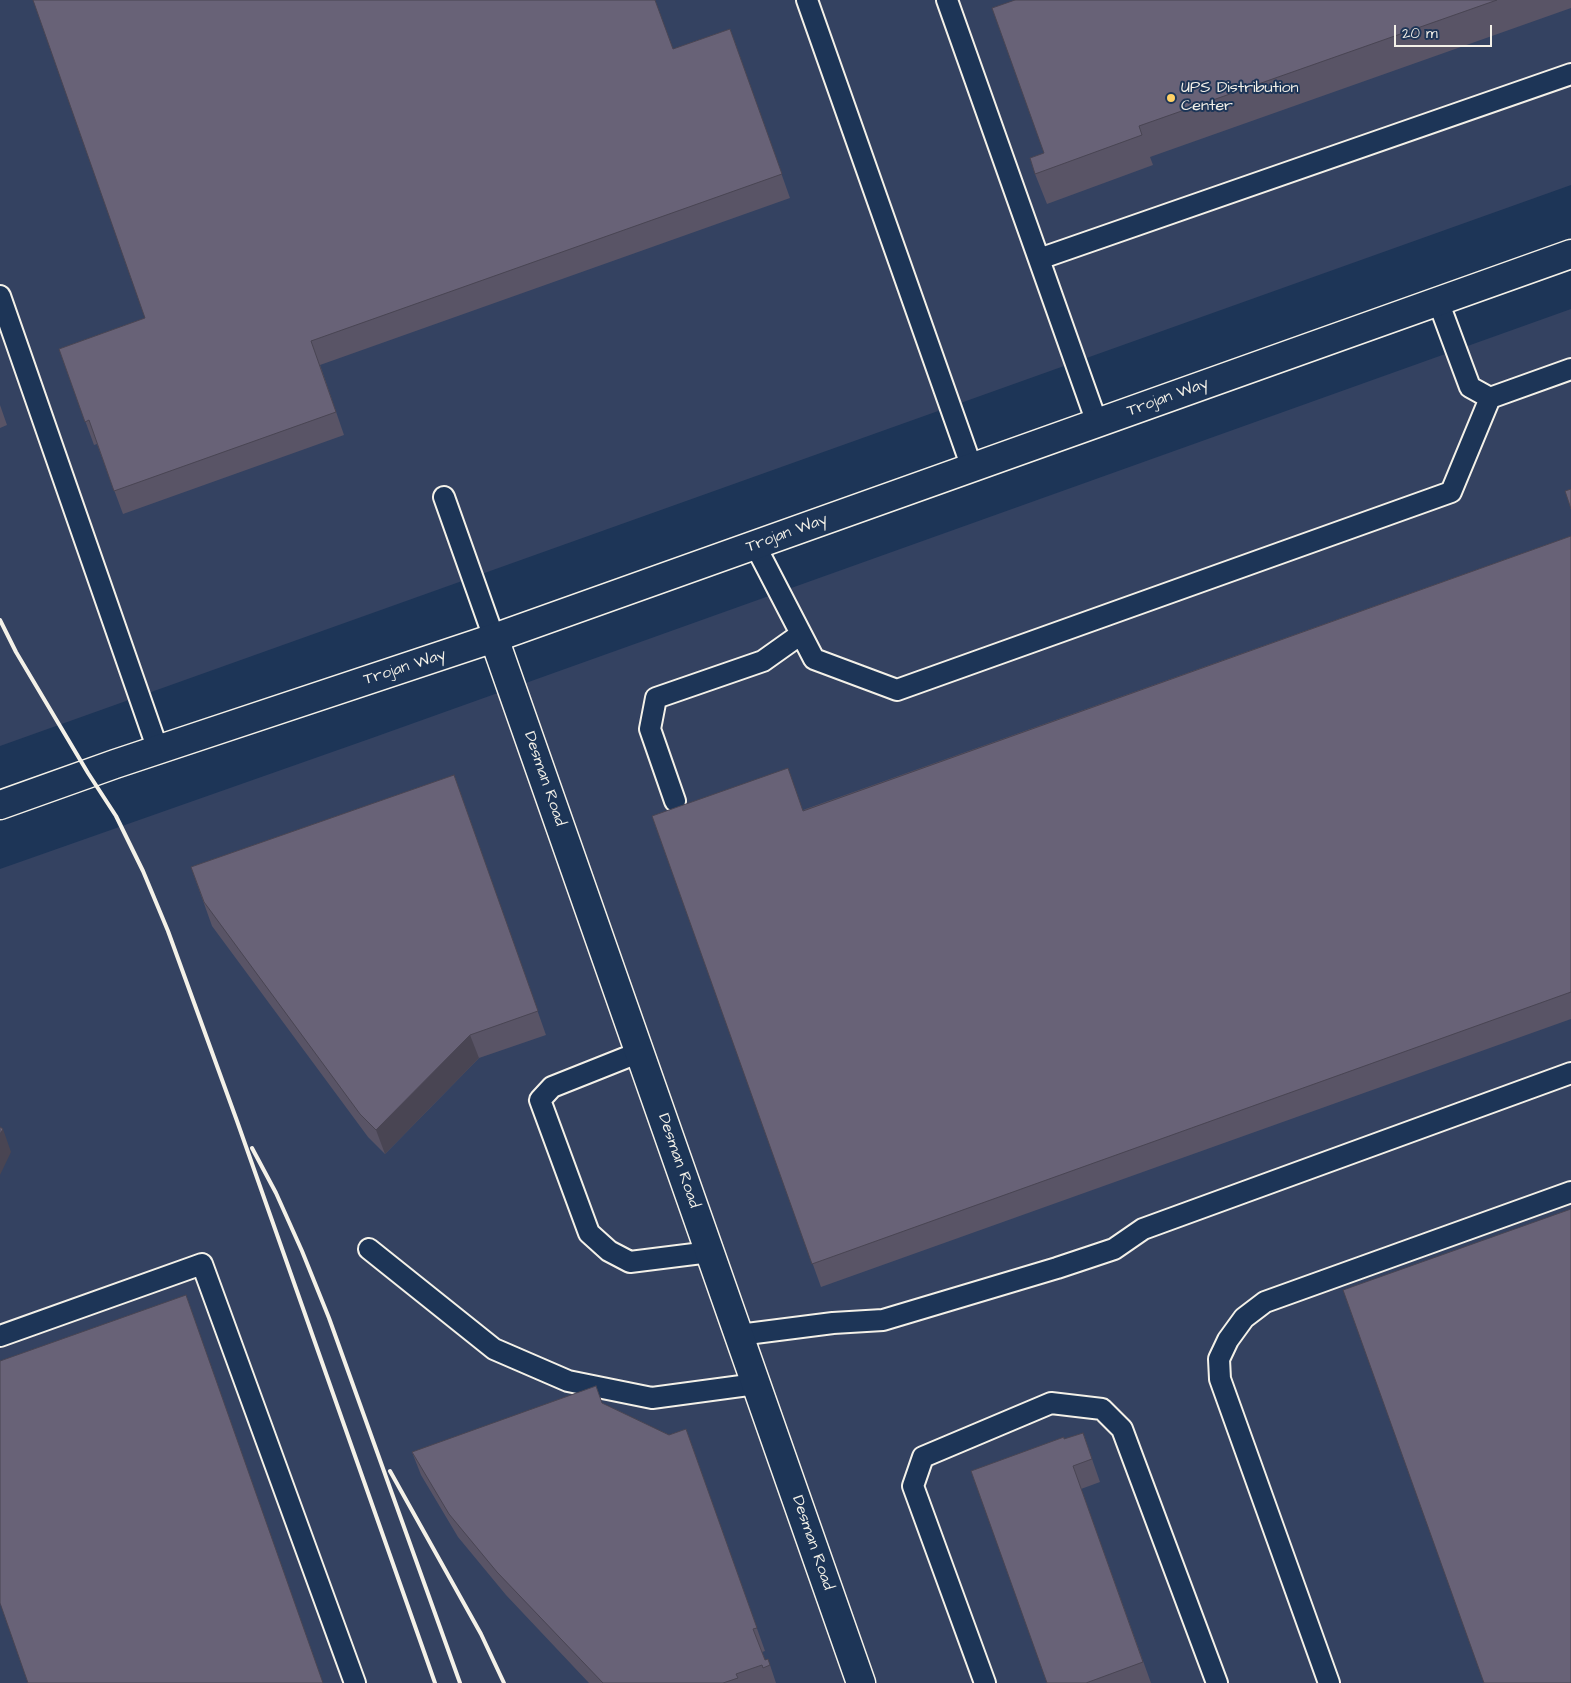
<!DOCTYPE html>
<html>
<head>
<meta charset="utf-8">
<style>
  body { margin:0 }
  #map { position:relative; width:1571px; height:1683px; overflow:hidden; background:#1d3557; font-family:"Architects Daughter",sans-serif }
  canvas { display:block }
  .scale { position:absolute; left:1394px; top:25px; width:98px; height:22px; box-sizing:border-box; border:2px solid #f4f1e8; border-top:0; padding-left:6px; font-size:15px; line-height:18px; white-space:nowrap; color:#f4f1e8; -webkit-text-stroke:4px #1d3557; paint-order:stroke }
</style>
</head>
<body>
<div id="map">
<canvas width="1571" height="1683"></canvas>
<div class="scale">20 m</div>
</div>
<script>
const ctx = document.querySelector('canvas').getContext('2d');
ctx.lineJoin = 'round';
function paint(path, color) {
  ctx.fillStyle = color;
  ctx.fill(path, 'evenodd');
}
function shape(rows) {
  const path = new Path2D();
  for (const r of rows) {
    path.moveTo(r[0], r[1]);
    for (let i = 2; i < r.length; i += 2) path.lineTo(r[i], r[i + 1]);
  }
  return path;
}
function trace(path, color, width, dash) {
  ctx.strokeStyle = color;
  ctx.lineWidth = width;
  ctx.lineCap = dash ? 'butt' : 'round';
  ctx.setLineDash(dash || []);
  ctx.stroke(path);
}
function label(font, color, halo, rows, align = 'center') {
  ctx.font = font + ' "Architects Daughter",sans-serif';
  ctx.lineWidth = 4;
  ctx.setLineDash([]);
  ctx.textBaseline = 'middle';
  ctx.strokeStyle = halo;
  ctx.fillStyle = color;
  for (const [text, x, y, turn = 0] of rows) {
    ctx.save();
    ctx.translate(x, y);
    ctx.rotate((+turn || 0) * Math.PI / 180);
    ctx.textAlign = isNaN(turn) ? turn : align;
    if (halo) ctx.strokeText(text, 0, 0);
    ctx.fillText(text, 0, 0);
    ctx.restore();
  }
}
const built = shape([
  [0,0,1571,0,1571,185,0,746],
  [1571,309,1571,1683,0,1683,0,869,372,738]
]);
const lane = shape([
  [807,0,972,468],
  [947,0,1097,423],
  [1039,259,1571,74],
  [0,296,158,750],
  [1438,301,1470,387,1490,398,1571,369],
  [444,497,494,638],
  [755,545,814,659,897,690,1451,492,1490,398],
  [675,801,650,729,656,698,763,661,801,634],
  [640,1052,552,1087,540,1100,589,1233,609,1251,630,1262,710,1252],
  [369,1249,494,1349,568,1381,652,1398,756,1384],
  [739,1335,833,1323,883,1320,1057,1268,1114,1249,1143,1229,1571,1073],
  [0,1336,202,1264,355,1683],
  [985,1683,913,1486,923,1457,1051,1403,1102,1409,1122,1429,1217,1683],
  [1329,1683,1220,1379,1219,1359,1228,1340,1244,1318,1265,1302,1571,1192]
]);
const secondary = shape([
  [494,638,861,1683],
  [0,805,115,764,494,638,1571,254]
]);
const rail = shape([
  [0,620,16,652,88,773,116,816,143,871,168,931,237,1121,435,1683],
  [252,1148,276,1193,302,1251,329,1318,460,1683],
  [390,1471,481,1634,504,1683]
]);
const wall = shape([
  [1015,0,1571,0,1571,8,1150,157,1153,165,1047,204,1035,174,1044,153],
  [730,29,790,198,320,365,344,435,123,514,97,444,94,445,59,349,145,318,673,49],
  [0,405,7,425,0,428],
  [1571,536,1571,1019,821,1287,652,816,803,810],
  [454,775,546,1035,479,1058,385,1154,368,1137,212,926,191,867],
  [602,1403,669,1435,686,1429,765,1651,762,1652,765,1660,768,1659,776,1683,589,1683,506,1595,458,1537,421,1475,412,1452],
  [1083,1433,1100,1482,1081,1489,1151,1683,1047,1683,1064,1439]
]);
const shadedWall = shape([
  [470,1035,479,1058,385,1154,376,1130],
  [3,1129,11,1152,0,1175,0,1134]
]);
const building = shape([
  [33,0,655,0,673,49,730,29,782,174,311,341,336,412,114,491,89,420,85,422,59,349,145,318,33,0],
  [1015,0,1497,0,1139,126,1142,135,1035,174,1030,158,1044,153,992,8,1015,0],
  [1571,489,1571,509,1565,491,1571,489],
  [1571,536,1571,992,812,1264,652,816,788,768,803,811,1571,536],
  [454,775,538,1011,470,1035,376,1130,360,1114,204,902,191,867,454,775],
  [0,1127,3,1129,0,1134,0,1127],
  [1571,1209,1571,1683,1484,1683,1343,1290,1571,1209],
  [186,1295,323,1683,28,1683,0,1603,0,1361,186,1295],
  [596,1386,602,1403,669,1435,686,1429,757,1628,753,1629,765,1660,768,1659,770,1665,763,1668,762,1665,736,1674,738,1678,723,1683,603,1683,497,1572,449,1514,412,1452,596,1386],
  [1083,1433,1092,1459,1073,1466,1143,1662,1086,1683,1047,1683,971,1471,1064,1437,1064,1439,1083,1433]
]);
const markers = [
  [1171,98,5,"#ffd166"]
];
const poiNames = [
  ["UPS Distribution",1181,89],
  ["Center",1181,107]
];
const streetNames = [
  ["Trojan Way",1168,398,-20],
  ["Trojan Way",787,534,-20],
  ["Trojan Way",405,668,-18],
  ["Desman Road",544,779,71],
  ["Desman Road",678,1161,71],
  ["Desman Road",812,1543,71]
];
paint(built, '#344261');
trace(lane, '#f4f1e8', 24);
trace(secondary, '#f4f1e8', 31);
trace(lane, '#1d3557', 20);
trace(secondary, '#1d3557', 28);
trace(rail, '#f4f1e8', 4);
paint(wall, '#595466');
paint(shadedWall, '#494553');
paint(building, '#686277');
trace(building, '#494553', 1);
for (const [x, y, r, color] of markers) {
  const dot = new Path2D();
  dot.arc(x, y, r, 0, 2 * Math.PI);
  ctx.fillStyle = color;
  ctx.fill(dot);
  trace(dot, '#1d3557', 2);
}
label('16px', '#f4f1e8', '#1d3557', poiNames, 'left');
label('16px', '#f4f1e8', '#1d3557', streetNames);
</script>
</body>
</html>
